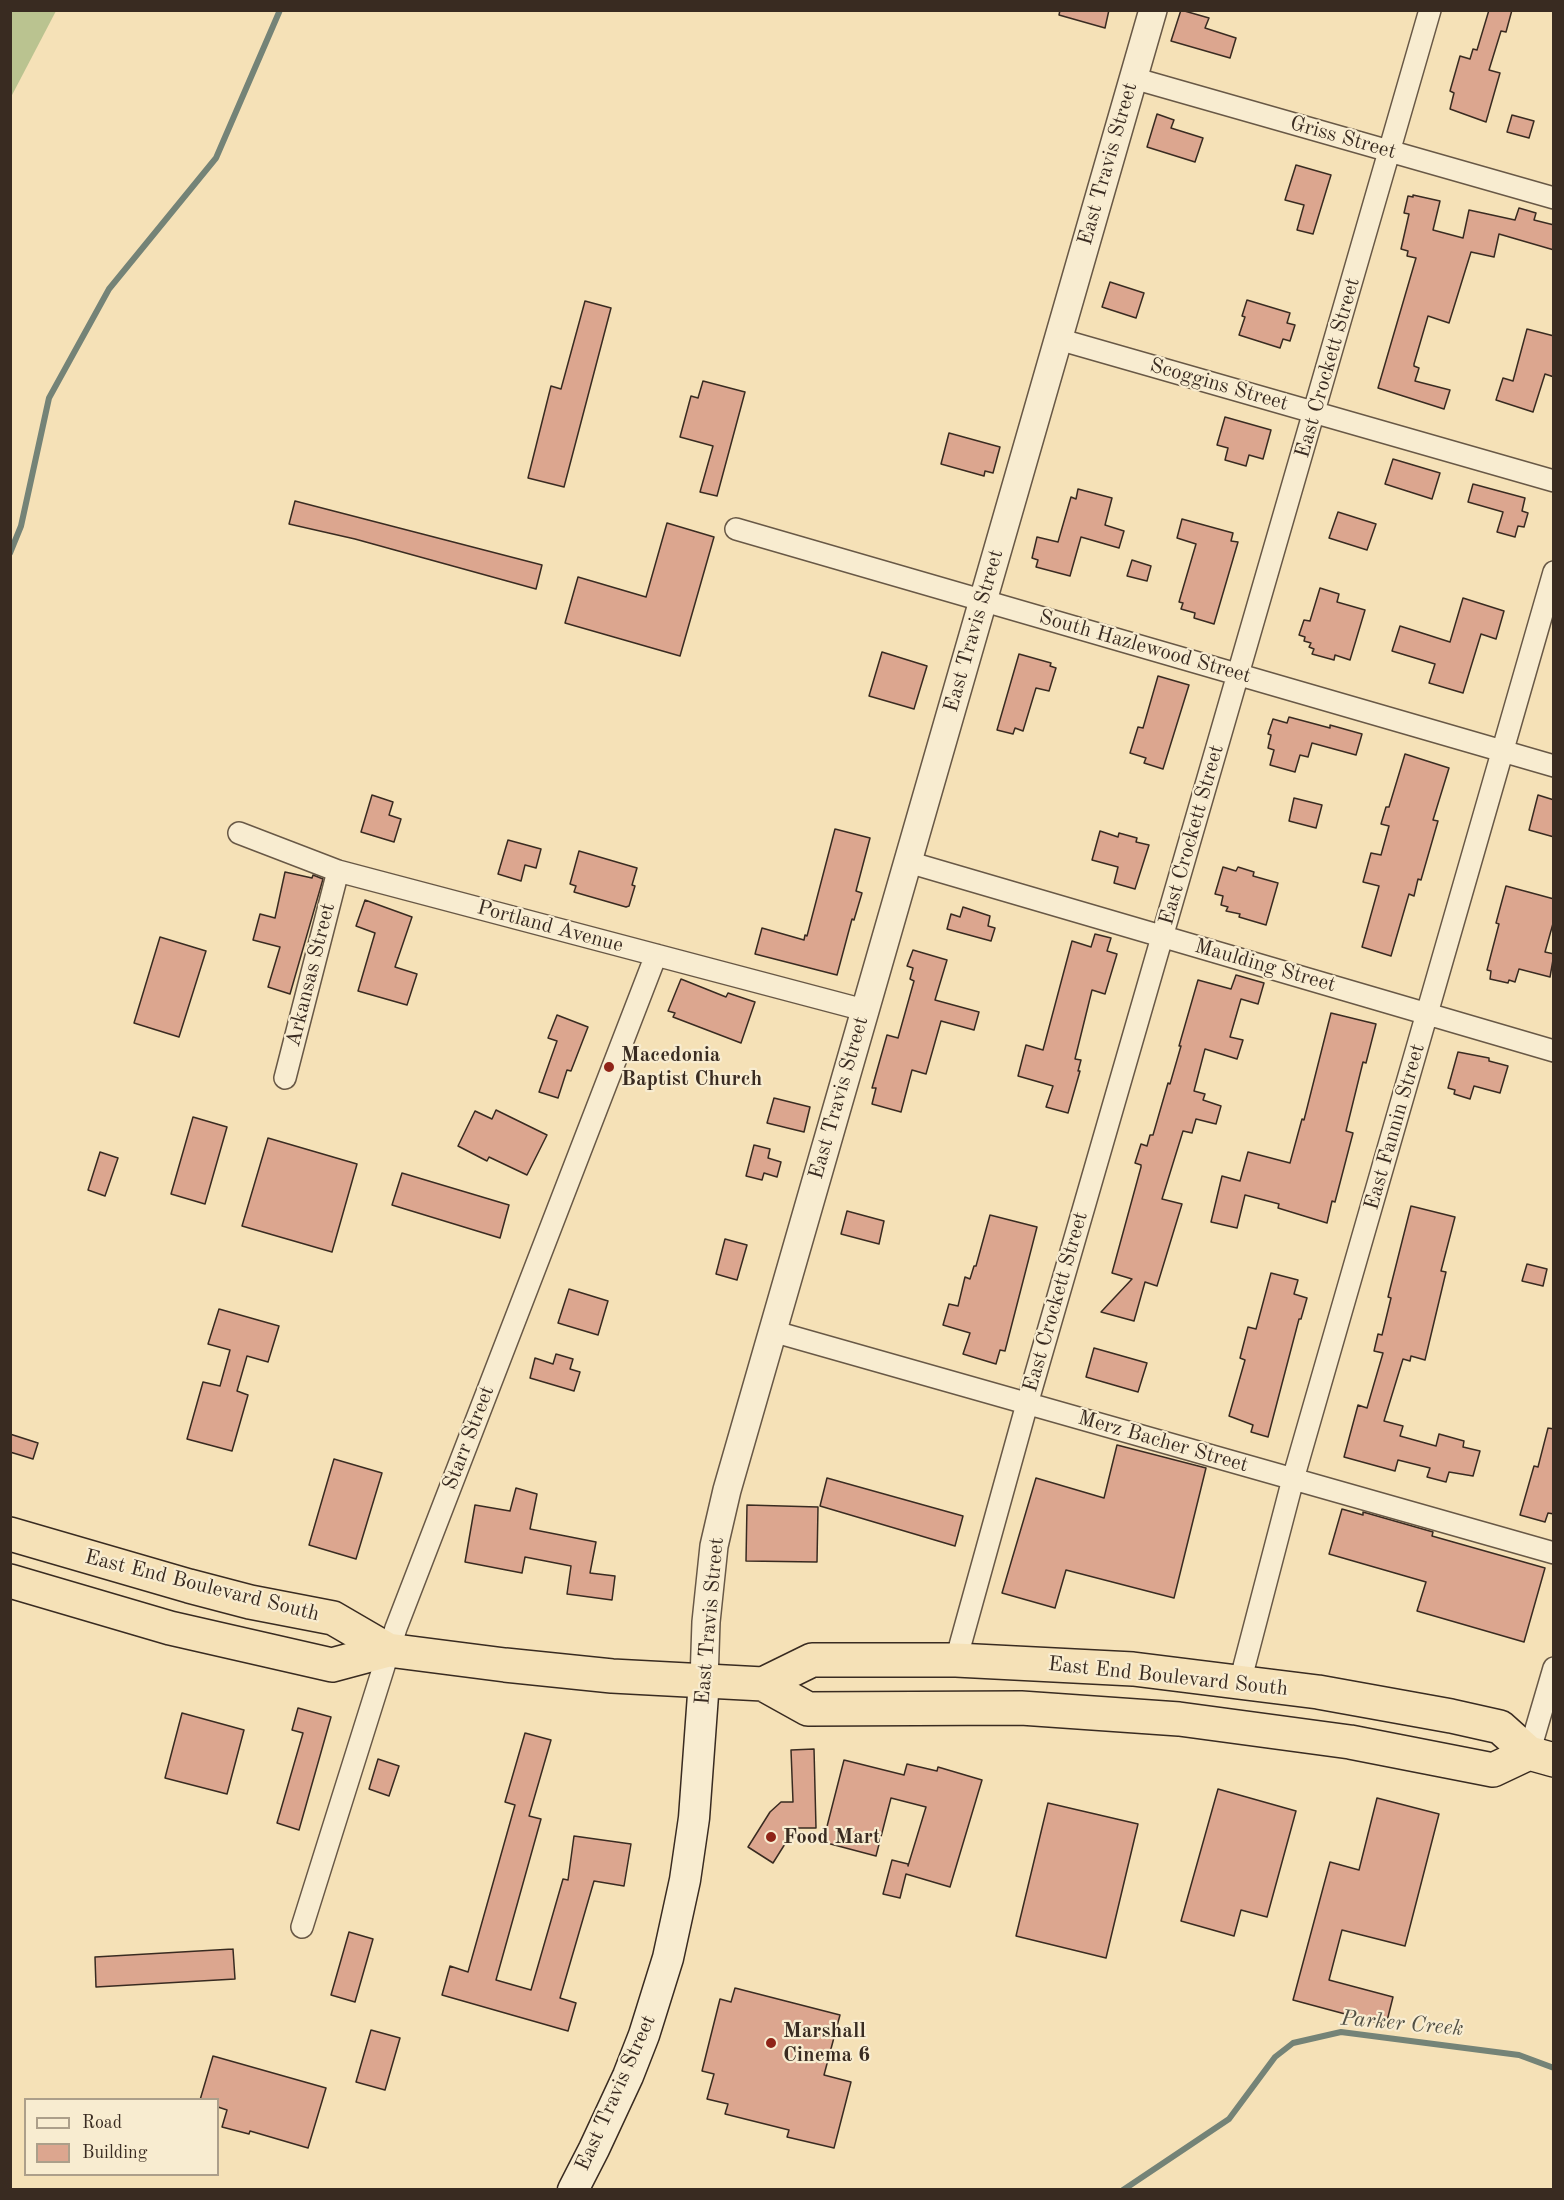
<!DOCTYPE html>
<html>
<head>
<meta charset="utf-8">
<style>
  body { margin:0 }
  #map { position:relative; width:1564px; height:2200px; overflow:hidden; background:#f5e1b7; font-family:"Old Standard TT",serif }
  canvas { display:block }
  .frame { position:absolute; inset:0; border:12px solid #392b21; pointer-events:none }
  .legend { position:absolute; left:24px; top:2098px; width:195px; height:78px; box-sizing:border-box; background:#f8ecd0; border:2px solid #ac9f8a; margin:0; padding:8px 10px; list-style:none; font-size:18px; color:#392b21 }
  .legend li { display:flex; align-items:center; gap:12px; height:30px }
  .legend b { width:30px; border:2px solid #ac9f8a }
</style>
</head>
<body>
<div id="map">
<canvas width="1564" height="2200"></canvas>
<div class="frame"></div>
<ul class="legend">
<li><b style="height:8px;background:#f8ecd0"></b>Road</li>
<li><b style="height:16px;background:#dca68f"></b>Building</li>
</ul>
</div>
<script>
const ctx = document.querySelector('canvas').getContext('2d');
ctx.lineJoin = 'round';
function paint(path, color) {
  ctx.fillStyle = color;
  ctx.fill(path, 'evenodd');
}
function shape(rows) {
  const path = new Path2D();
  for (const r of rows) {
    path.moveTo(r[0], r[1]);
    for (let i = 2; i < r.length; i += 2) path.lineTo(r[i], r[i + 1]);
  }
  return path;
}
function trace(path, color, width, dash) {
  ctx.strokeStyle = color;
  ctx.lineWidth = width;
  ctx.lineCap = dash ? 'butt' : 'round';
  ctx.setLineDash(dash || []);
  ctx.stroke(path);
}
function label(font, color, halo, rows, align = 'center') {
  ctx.font = font + ' "Old Standard TT",serif';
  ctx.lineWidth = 4.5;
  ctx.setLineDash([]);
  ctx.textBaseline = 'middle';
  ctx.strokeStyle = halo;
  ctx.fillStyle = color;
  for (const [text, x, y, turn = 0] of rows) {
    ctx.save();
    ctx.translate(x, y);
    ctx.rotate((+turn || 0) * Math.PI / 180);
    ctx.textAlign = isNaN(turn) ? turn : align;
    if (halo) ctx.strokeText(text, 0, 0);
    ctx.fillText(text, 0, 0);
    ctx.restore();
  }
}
const green = shape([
  [11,10,56,11,11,97,10,11]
]);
const stream = shape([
  [10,553,21,526,49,398,109,289,216,158,280,10],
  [1123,2190,1229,2119,1275,2057,1293,2043,1341,2032,1519,2055,1554,2068]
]);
const building = shape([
  [1060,10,1109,10,1105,28,1059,15,1060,10],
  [1181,10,1209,18,1205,28,1236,38,1230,58,1171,41,1181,10],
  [1489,10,1512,10,1506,32,1501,31,1489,70,1500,73,1486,122,1450,109,1454,93,1450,91,1460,56,1470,59,1473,49,1477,50,1489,10],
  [1157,114,1174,120,1171,128,1203,138,1195,162,1147,147,1157,114],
  [1512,115,1534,121,1529,138,1507,132,1512,115],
  [1296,165,1331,175,1313,234,1297,230,1304,205,1285,200,1296,165],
  [1413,195,1440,201,1433,230,1463,238,1469,210,1515,220,1519,208,1536,213,1534,220,1554,225,1554,250,1499,234,1494,257,1471,252,1449,323,1428,316,1414,364,1414,366,1419,368,1415,381,1450,390,1444,409,1378,388,1416,258,1407,256,1408,251,1401,249,1409,214,1404,213,1408,196,1413,197,1413,195],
  [1110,282,1144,293,1136,318,1102,307,1110,282],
  [1247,300,1290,313,1287,323,1295,325,1290,341,1283,339,1280,348,1239,335,1245,317,1242,316,1247,300],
  [585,301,611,308,564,487,528,478,551,386,561,389,585,301],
  [1527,329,1554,336,1554,377,1545,374,1533,412,1496,400,1503,378,1513,381,1527,329],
  [703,381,745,392,717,496,700,492,713,446,680,437,691,396,698,398,703,381],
  [1225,417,1271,430,1263,459,1249,455,1246,466,1225,460,1228,448,1217,445,1225,417],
  [949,433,1000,447,993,473,985,471,984,476,941,464,949,433],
  [1393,459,1440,473,1432,499,1385,484,1393,459],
  [1473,484,1525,498,1522,511,1528,513,1524,527,1518,526,1515,537,1497,532,1503,512,1468,502,1473,484],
  [1078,489,1112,498,1105,525,1124,531,1119,548,1081,537,1070,576,1036,567,1038,560,1032,558,1037,537,1058,542,1071,497,1076,499,1078,489],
  [295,501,542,565,536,589,355,539,289,524,295,501],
  [1338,512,1376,524,1367,550,1329,538,1338,512],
  [1182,519,1233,533,1231,541,1238,542,1214,624,1194,618,1195,613,1181,609,1183,603,1179,602,1196,544,1177,538,1182,519],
  [667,523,714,537,680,656,565,623,578,577,646,597,667,523],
  [1132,560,1151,566,1147,581,1127,576,1132,560],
  [1320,588,1339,594,1337,602,1365,610,1350,660,1335,655,1334,660,1312,654,1314,649,1309,647,1311,643,1304,641,1305,637,1299,635,1304,620,1310,621,1320,588],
  [1463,598,1504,611,1496,639,1481,634,1463,693,1429,683,1435,664,1392,651,1400,626,1450,642,1463,598],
  [882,652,927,666,914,709,869,696,882,652],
  [1019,654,1051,663,1050,666,1056,668,1049,691,1036,688,1023,731,1015,728,1013,734,997,730,1019,654],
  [1158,676,1189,685,1163,769,1144,763,1146,758,1130,753,1138,727,1143,728,1158,676],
  [1289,717,1330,728,1330,725,1362,734,1356,755,1312,743,1308,757,1300,755,1295,772,1270,765,1274,750,1268,748,1271,735,1268,734,1273,719,1287,723,1289,717],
  [1405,754,1449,768,1433,820,1438,821,1421,880,1418,879,1414,896,1409,894,1391,956,1362,947,1379,886,1363,882,1371,853,1381,855,1389,826,1381,824,1386,807,1389,807,1405,754],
  [372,795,393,802,389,815,401,819,394,842,361,832,372,795],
  [1538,795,1554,800,1554,837,1529,830,1538,795],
  [1294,798,1322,805,1316,828,1289,821,1294,798],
  [835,829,870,838,856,891,862,893,854,920,852,919,837,975,755,954,762,928,804,940,805,935,807,936,835,829],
  [1100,831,1118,837,1119,833,1137,838,1136,842,1149,845,1135,889,1114,883,1118,867,1092,860,1100,831],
  [508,840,541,849,536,868,525,865,521,881,498,874,508,840],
  [579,851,637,868,632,885,635,886,629,906,626,907,574,892,576,886,570,884,579,851],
  [1223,867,1236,871,1238,867,1254,872,1253,876,1278,883,1266,925,1239,917,1240,914,1226,911,1228,907,1221,905,1223,896,1215,894,1223,867],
  [285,872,312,878,313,875,323,879,290,994,268,987,280,947,253,940,260,914,275,918,285,872],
  [1506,886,1554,899,1554,920,1545,952,1554,954,1550,977,1519,969,1515,982,1509,980,1508,983,1490,979,1491,971,1487,970,1499,924,1496,923,1506,886],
  [365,900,412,917,395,967,417,974,407,1005,358,991,375,933,356,926,365,900],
  [963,907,990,916,988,926,995,928,991,941,947,929,951,914,960,917,963,907],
  [1095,934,1111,938,1107,951,1117,954,1105,994,1092,990,1075,1059,1081,1060,1078,1071,1080,1071,1068,1113,1046,1107,1053,1086,1018,1076,1026,1045,1043,1050,1072,941,1091,947,1095,934],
  [160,937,206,951,179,1037,134,1023,160,937],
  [913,950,947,960,935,1000,979,1012,974,1030,941,1021,926,1074,912,1070,901,1112,872,1104,876,1088,872,1088,887,1035,898,1038,914,981,910,979,913,968,907,966,913,950],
  [1236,975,1264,983,1258,1004,1241,999,1230,1037,1243,1040,1237,1059,1205,1049,1194,1091,1205,1094,1203,1100,1221,1106,1216,1124,1196,1119,1192,1133,1183,1131,1162,1199,1182,1204,1157,1286,1145,1282,1134,1321,1101,1312,1132,1279,1112,1273,1141,1167,1141,1165,1135,1163,1141,1144,1147,1146,1150,1135,1153,1135,1168,1083,1170,1084,1181,1046,1179,1046,1198,980,1231,989,1236,975],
  [681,979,726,997,728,993,755,1002,741,1043,673,1017,675,1013,668,1011,681,979],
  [1331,1013,1376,1024,1366,1063,1363,1062,1346,1131,1353,1133,1335,1202,1332,1201,1327,1223,1278,1208,1279,1204,1245,1195,1237,1228,1211,1222,1222,1176,1240,1181,1248,1152,1290,1163,1302,1119,1304,1120,1331,1013],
  [557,1015,588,1027,571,1071,567,1070,558,1098,539,1092,557,1041,548,1038,557,1015],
  [1458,1052,1489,1058,1489,1061,1508,1066,1500,1093,1474,1086,1470,1099,1454,1094,1455,1090,1448,1088,1458,1052],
  [774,1098,810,1107,804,1132,767,1123,774,1098],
  [496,1110,547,1135,527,1175,489,1157,487,1161,458,1146,475,1111,492,1119,496,1110],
  [193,1117,227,1127,205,1204,171,1194,193,1117],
  [268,1138,357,1164,332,1252,242,1226,268,1138],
  [754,1145,770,1149,768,1158,781,1162,777,1177,764,1173,762,1180,746,1176,754,1145],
  [100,1152,118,1158,105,1196,88,1190,100,1152],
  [402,1173,509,1205,500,1238,392,1205,402,1173],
  [1411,1206,1455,1217,1441,1271,1446,1272,1425,1360,1411,1356,1410,1361,1403,1359,1384,1421,1403,1426,1400,1436,1436,1446,1439,1434,1464,1441,1463,1447,1480,1451,1473,1476,1449,1472,1446,1482,1427,1477,1430,1468,1398,1460,1395,1471,1344,1457,1358,1405,1367,1408,1383,1353,1374,1351,1378,1334,1382,1335,1391,1298,1388,1297,1411,1206],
  [847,1211,884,1221,879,1244,841,1234,847,1211],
  [990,1215,1037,1227,1005,1351,1000,1350,996,1364,963,1354,970,1333,943,1325,949,1304,958,1306,965,1277,970,1279,974,1266,976,1266,990,1215],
  [725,1239,747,1245,737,1280,716,1274,725,1239],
  [1527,1264,1547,1269,1543,1286,1522,1281,1527,1264],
  [1271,1273,1298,1280,1294,1294,1307,1298,1301,1319,1299,1319,1268,1437,1251,1432,1253,1425,1229,1416,1245,1360,1240,1358,1248,1327,1256,1329,1271,1273],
  [569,1289,608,1301,598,1335,558,1323,569,1289],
  [219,1309,279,1326,268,1362,247,1356,237,1391,248,1395,232,1451,187,1439,203,1382,220,1386,230,1350,208,1344,219,1309],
  [1094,1348,1147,1363,1138,1392,1086,1377,1094,1348],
  [556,1354,573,1359,570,1369,580,1372,574,1391,530,1378,535,1358,553,1364,556,1354],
  [1548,1428,1554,1429,1554,1514,1548,1513,1545,1522,1520,1515,1534,1466,1538,1467,1548,1428],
  [10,1434,38,1443,33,1459,10,1452,10,1434],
  [1117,1445,1206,1468,1174,1598,1066,1570,1055,1608,1002,1593,1036,1478,1104,1498,1117,1445],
  [334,1459,382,1473,356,1559,309,1545,334,1459],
  [827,1478,963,1516,955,1546,820,1506,827,1478],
  [516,1488,537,1494,530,1529,596,1542,590,1573,615,1576,612,1600,567,1594,571,1566,525,1557,522,1573,465,1562,475,1505,510,1511,516,1488],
  [747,1505,818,1507,817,1562,746,1561,747,1505],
  [1342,1509,1363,1515,1363,1512,1433,1532,1432,1536,1545,1568,1524,1642,1417,1611,1426,1582,1329,1554,1342,1509],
  [298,1708,331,1717,299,1830,277,1823,303,1733,292,1730,298,1708],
  [182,1713,244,1730,227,1794,165,1778,182,1713],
  [525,1733,551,1740,529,1816,541,1819,496,1980,531,1990,563,1879,568,1880,574,1836,631,1844,624,1886,594,1881,560,1998,576,2003,568,2031,442,1995,450,1966,468,1972,515,1805,505,1802,525,1733],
  [814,1749,816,1828,795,1828,773,1863,748,1847,770,1812,781,1802,793,1802,791,1750,814,1749],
  [378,1759,399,1766,389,1796,369,1789,378,1759],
  [844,1760,904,1775,907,1764,937,1771,938,1767,982,1780,950,1887,906,1874,900,1898,883,1894,892,1860,908,1864,908,1866,926,1807,891,1798,876,1856,823,1842,844,1760],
  [1218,1789,1296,1811,1267,1917,1241,1910,1234,1936,1181,1921,1218,1789],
  [1377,1798,1439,1814,1405,1946,1342,1930,1329,1980,1393,1997,1386,2025,1293,2000,1330,1862,1359,1870,1377,1798],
  [1048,1803,1138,1824,1106,1958,1016,1936,1048,1803],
  [349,1932,373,1939,355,2002,331,1995,349,1932],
  [233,1949,235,1979,96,1987,95,1957,233,1949],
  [735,1988,840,2015,824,2075,851,2082,834,2148,787,2137,789,2130,725,2114,728,2104,707,2099,714,2074,702,2071,720,1999,731,2002,735,1988],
  [371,2030,400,2038,385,2090,356,2082,371,2030],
  [213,2056,326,2088,308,2148,250,2131,249,2134,222,2127,227,2110,218,2107,218,2100,200,2100,213,2056]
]);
const minor = shape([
  [1133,78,1554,198],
  [1058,339,1554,481],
  [736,529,1554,766],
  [239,833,338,871,864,1010],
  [908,862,1554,1051],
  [285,1078,338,871],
  [772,1331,1554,1553],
  [956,1660,1027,1404,1430,10],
  [1240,1682,1293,1479,1554,572],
  [1529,1753,1554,1668],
  [302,1927,396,1628,656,955]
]);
const tertiary = shape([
  [704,1681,706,1622,714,1546,727,1490,1153,10]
]);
const secondary = shape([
  [573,2190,594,2149,628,2076,644,2035,668,1958,685,1880,694,1818,704,1681]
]);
const trunk = shape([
  [10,1534,189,1586,250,1602,333,1618,388,1650,505,1665,612,1676,763,1684,808,1709,1021,1708,1179,1719,1350,1742,1493,1770,1529,1753],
  [10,1581,170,1628,332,1665,388,1650],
  [763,1684,812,1660,956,1660,1133,1669,1318,1692,1451,1716,1500,1727,1529,1753,1554,1760]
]);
const markers = [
  [609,1067,6,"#8f2418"],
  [771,1837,6,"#8f2418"],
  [771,2043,6,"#8f2418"]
];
const streetNames = [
  ["Griss Street",1343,138,16],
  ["East Travis Street",1108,164,-74],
  ["East Crockett Street",1328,368,-74],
  ["Scoggins Street",1219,385,16],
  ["East Travis Street",974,631,-74],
  ["South Hazlewood Street",1145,647,16],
  ["East Crockett Street",1192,835,-74],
  ["Portland Avenue",550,927,15],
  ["Maulding Street",1265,966,16],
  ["Arkansas Street",311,975,-76],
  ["East Travis Street",839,1098,-74],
  ["East Fannin Street",1395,1127,-74],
  ["East Crockett Street",1056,1302,-74],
  ["Starr Street",469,1438,-69],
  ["Merz Bacher Street",1163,1442,16],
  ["East End Boulevard South",202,1586,14],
  ["East Travis Street",710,1621,-85],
  ["East End Boulevard South",1168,1677,6],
  ["East Travis Street",616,2093,-66]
];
const poiNames = [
  ["Macedonia",621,1055],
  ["Baptist Church",621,1079],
  ["Food Mart",783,1837],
  ["Marshall",783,2031],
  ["Cinema 6",783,2055]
];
const waterNames = [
  ["Parker Creek",1402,2024,5]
];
paint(green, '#bac390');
trace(stream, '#748377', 6);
paint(building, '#dca68f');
trace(building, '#392b21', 1.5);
trace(minor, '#685846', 24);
trace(tertiary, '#685846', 30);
trace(secondary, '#392b21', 33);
trace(trunk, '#392b21', 36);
trace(minor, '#f8ecd0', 21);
trace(tertiary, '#f8ecd0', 27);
trace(secondary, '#f8ecd0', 30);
trace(trunk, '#f5e1b7', 33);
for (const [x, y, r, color] of markers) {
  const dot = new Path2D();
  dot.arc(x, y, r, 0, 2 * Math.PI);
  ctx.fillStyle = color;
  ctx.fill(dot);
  trace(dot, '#f8ecd0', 2);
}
label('21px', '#392b21', '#f8ecd0', streetNames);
label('bold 21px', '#392b21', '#f8ecd0', poiNames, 'left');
label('italic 22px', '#525045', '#f8ecd0', waterNames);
</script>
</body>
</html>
